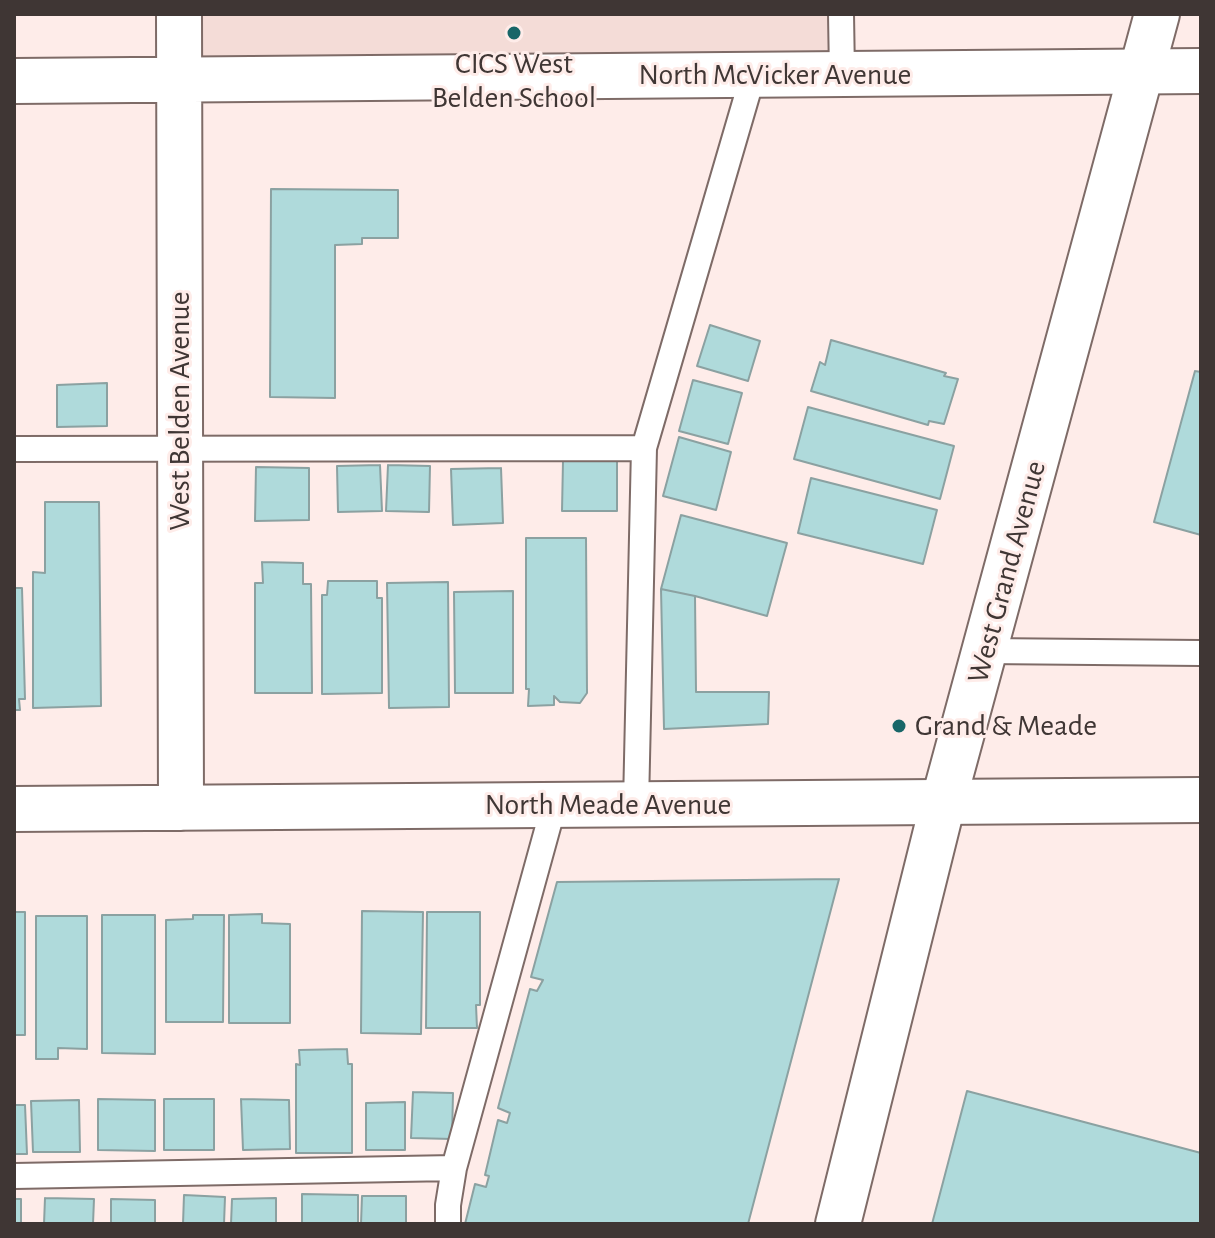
<!DOCTYPE html>
<html>
<head>
<meta charset="utf-8">
<style>
  body { margin:0 }
  #map { position:relative; width:1215px; height:1238px; overflow:hidden; background:#feece9; font-family:"Alegreya Sans",sans-serif }
  canvas { display:block }
  .frame { position:absolute; inset:0; border:16px solid #3f3634; pointer-events:none }
</style>
</head>
<body>
<div id="map">
<canvas width="1215" height="1238"></canvas>
<div class="frame"></div>
</div>
<script>
const ctx = document.querySelector('canvas').getContext('2d');
ctx.lineJoin = 'round';
function paint(path, color) {
  ctx.fillStyle = color;
  ctx.fill(path, 'evenodd');
}
function shape(rows) {
  const path = new Path2D();
  for (const r of rows) {
    path.moveTo(r[0], r[1]);
    for (let i = 2; i < r.length; i += 2) path.lineTo(r[i], r[i + 1]);
  }
  return path;
}
function trace(path, color, width, dash) {
  ctx.strokeStyle = color;
  ctx.lineWidth = width;
  ctx.lineCap = dash ? 'butt' : 'round';
  ctx.setLineDash(dash || []);
  ctx.stroke(path);
}
function label(font, color, halo, rows, align = 'center') {
  ctx.font = font + ' "Alegreya Sans",sans-serif';
  ctx.lineWidth = 6;
  ctx.setLineDash([]);
  ctx.textBaseline = 'middle';
  ctx.strokeStyle = halo;
  ctx.fillStyle = color;
  for (const [text, x, y, turn = 0] of rows) {
    ctx.save();
    ctx.translate(x, y);
    ctx.rotate((+turn || 0) * Math.PI / 180);
    ctx.textAlign = isNaN(turn) ? turn : align;
    if (halo) ctx.strokeText(text, 0, 0);
    ctx.fillText(text, 0, 0);
    ctx.restore();
  }
}
const built = shape([
  [200,14,829,14,829,52,200,57]
]);
const building = shape([
  [271,189,398,190,398,238,362,238,362,244,335,245,335,398,270,397,271,189],
  [710,325,760,341,748,381,697,366,710,325],
  [831,340,946,373,944,376,958,379,944,424,929,421,928,425,811,391,820,362,825,365,831,340],
  [1195,371,1201,372,1201,535,1154,522,1195,371],
  [693,380,742,393,728,444,679,431,693,380],
  [107,383,107,426,57,427,57,385,107,383],
  [808,407,954,446,940,499,794,459,808,407],
  [679,437,731,452,716,510,663,496,679,437],
  [563,461,617,461,617,511,562,511,563,461],
  [380,465,382,511,338,512,337,466,380,465],
  [388,465,430,466,429,512,386,511,388,465],
  [256,467,309,468,309,520,255,521,256,467],
  [501,468,503,523,453,525,451,469,501,468],
  [811,478,937,510,923,564,798,533,811,478],
  [45,502,99,502,101,706,33,708,33,572,45,573,45,502],
  [681,515,787,543,767,616,695,596,661,589,681,515],
  [526,538,586,538,587,693,580,703,560,702,554,696,554,705,528,706,529,689,526,689,526,538],
  [262,562,303,563,303,584,311,584,312,693,255,693,255,583,263,583,262,562],
  [328,581,377,581,377,598,382,598,382,693,322,694,322,595,327,595,328,581],
  [448,582,449,707,389,708,387,583,448,582],
  [14,588,22,588,25,699,19,699,20,710,14,710,14,588],
  [661,589,695,596,696,692,769,692,768,724,664,729,661,589],
  [513,591,513,693,455,693,454,592,513,591],
  [839,879,748,1224,465,1224,475,1184,486,1187,489,1176,485,1175,498,1120,507,1123,510,1113,498,1108,530,989,537,991,543,980,531,977,557,882,839,879],
  [362,911,423,912,421,1034,361,1033,362,911],
  [14,912,25,912,25,1035,14,1035,14,912],
  [427,912,480,912,480,1005,476,1005,477,1028,426,1028,427,912],
  [262,914,262,923,290,924,290,1023,229,1023,229,915,262,914],
  [102,915,155,915,155,1054,102,1053,102,915],
  [193,915,224,915,223,1022,166,1022,166,920,193,919,193,915],
  [36,916,87,916,87,1049,58,1048,58,1059,36,1059,36,916],
  [347,1049,348,1064,352,1064,352,1153,296,1153,296,1064,300,1065,299,1050,347,1049],
  [967,1091,1201,1153,1201,1224,932,1224,967,1091],
  [413,1092,453,1093,452,1139,411,1138,413,1092],
  [98,1099,155,1100,155,1151,98,1150,98,1099],
  [164,1099,214,1099,214,1150,164,1150,164,1099],
  [241,1099,289,1100,290,1149,243,1150,241,1099],
  [79,1100,80,1152,33,1152,31,1101,79,1100],
  [405,1102,405,1150,366,1150,366,1103,405,1102],
  [14,1105,25,1105,27,1154,14,1154,14,1105],
  [302,1194,358,1195,358,1224,302,1224,302,1194],
  [184,1195,225,1197,224,1224,183,1224,184,1195],
  [362,1196,406,1196,406,1224,361,1224,362,1196],
  [45,1198,94,1199,93,1224,44,1224,45,1198],
  [276,1198,276,1224,231,1224,232,1199,276,1198],
  [14,1199,21,1199,21,1224,14,1224,14,1199],
  [111,1199,155,1200,155,1224,111,1224,111,1199]
]);
const service = shape([
  [841,14,842,74],
  [14,449,644,448],
  [985,651,1201,653],
  [636,804,644,448,753,75],
  [14,1176,454,1168],
  [448,1224,448,1205,454,1168,554,805]
]);
const minor = shape([
  [179,14,181,808],
  [14,81,1201,71],
  [14,809,1201,800]
]);
const secondary = shape([
  [838,1224,943,803,1157,14]
]);
const markers = [
  [514,33,8,"#186668"],
  [899,726,8,"#186668"]
];
const poiNames = [
  ["CICS West",514,64],
  ["Belden School",514,98],
  ["Grand & Meade",915,726,"left"]
];
const streetNames = [
  ["North McVicker Avenue",775,75],
  ["West Belden Avenue",180,411,-90],
  ["West Grand Avenue",1007,572,-75],
  ["North Meade Avenue",608,805]
];
paint(built, '#f4dcd7');
paint(building, '#afdadb');
trace(building, '#8ba1a1', 2);
trace(service, '#7e6b67', 28);
trace(minor, '#7e6b67', 48);
trace(secondary, '#7e6b67', 48);
trace(service, '#fff', 24);
trace(minor, '#fff', 44);
trace(secondary, '#fff', 44);
for (const [x, y, r, color] of markers) {
  const dot = new Path2D();
  dot.arc(x, y, r, 0, 2 * Math.PI);
  ctx.fillStyle = color;
  ctx.fill(dot);
  trace(dot, '#feece9', 3);
}
label('30px', '#3f3634', '#feece9', poiNames);
label('30px', '#3f3634', '#feece9', streetNames);
</script>
</body>
</html>
